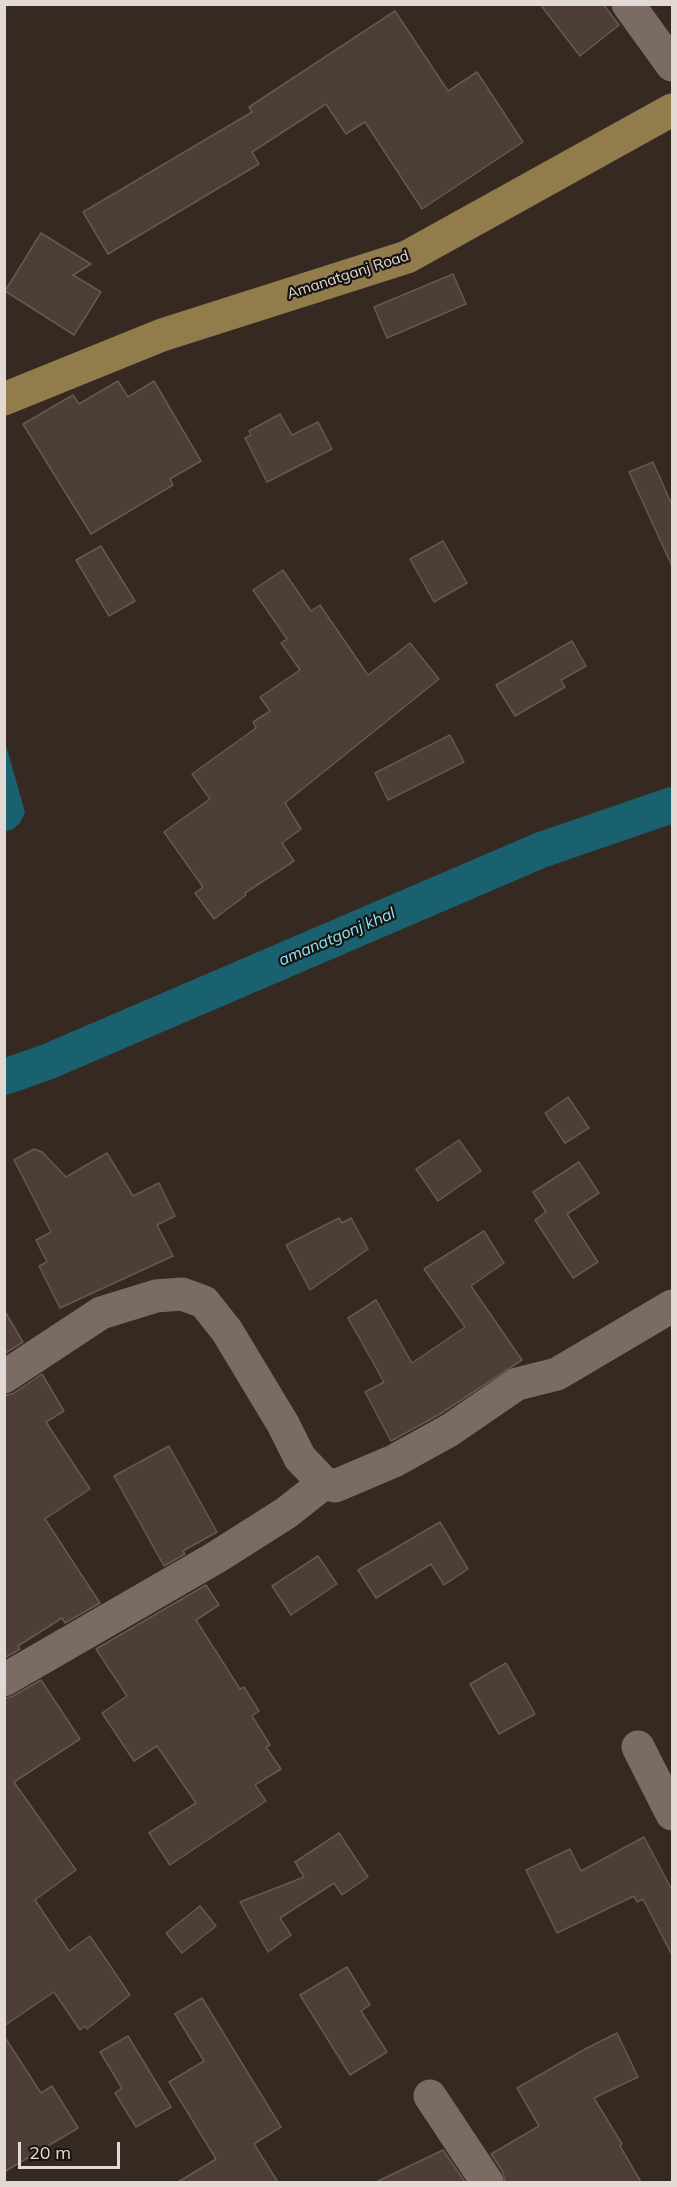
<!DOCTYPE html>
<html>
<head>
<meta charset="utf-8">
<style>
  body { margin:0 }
  #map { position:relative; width:677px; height:2187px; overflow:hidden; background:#362922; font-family:Mulish,sans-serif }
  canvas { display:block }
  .frame { position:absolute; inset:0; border:6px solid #e2d9d4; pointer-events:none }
  .scale { position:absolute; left:18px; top:2142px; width:102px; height:27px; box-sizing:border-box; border:3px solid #e2d9d4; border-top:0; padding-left:8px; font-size:18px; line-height:21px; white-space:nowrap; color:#e2d9d4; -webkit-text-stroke:4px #191310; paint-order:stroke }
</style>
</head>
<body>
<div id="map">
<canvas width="677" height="2187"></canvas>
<div class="frame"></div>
<div class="scale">20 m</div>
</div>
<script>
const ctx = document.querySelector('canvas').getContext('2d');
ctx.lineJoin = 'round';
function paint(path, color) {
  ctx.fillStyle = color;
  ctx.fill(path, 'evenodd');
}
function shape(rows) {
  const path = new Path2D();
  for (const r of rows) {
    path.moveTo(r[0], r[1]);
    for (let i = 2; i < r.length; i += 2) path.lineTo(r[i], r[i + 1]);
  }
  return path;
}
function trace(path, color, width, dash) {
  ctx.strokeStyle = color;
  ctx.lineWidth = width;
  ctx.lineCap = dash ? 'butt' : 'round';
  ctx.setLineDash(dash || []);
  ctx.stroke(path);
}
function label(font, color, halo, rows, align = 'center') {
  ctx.font = font + ' Mulish,sans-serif';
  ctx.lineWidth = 4.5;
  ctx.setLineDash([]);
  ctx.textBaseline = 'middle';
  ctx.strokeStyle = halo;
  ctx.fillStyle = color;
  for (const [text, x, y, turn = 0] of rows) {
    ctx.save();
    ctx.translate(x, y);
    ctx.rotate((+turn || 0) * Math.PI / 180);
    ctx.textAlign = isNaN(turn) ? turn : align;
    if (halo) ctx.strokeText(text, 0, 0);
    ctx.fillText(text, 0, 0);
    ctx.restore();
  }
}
const water = shape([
  [5,742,25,812,20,823,13,829,5,832]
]);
const canal = shape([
  [4,1077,47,1062,541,850,672,805]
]);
const building = shape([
  [540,4,603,4,619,25,580,56,540,4],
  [395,11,448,91,477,72,523,142,422,209,365,122,346,134,326,104,252,152,259,164,108,254,83,212,252,112,249,107,395,11],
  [41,233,91,264,73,275,101,292,74,335,5,291,41,233],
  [453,274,466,304,387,338,374,307,453,274],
  [118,381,128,397,154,381,201,461,170,479,173,485,91,534,23,424,73,395,79,404,118,381],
  [280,414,292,435,318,422,332,449,267,482,245,438,251,435,249,431,280,414],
  [653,462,672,505,672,566,629,472,653,462],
  [443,541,467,583,434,602,410,559,443,541],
  [101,546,135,601,109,616,76,560,101,546],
  [283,570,311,611,320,605,368,675,410,643,439,679,285,803,301,829,282,843,294,861,245,893,246,895,214,919,195,893,203,887,164,832,210,799,192,774,256,728,253,722,270,711,260,697,300,670,281,643,287,639,253,590,283,570],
  [572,641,586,666,561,680,565,687,515,716,496,685,572,641],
  [450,735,464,762,388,800,375,773,450,735],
  [568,1097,589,1128,565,1143,545,1113,568,1097],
  [459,1140,481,1171,438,1201,416,1169,459,1140],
  [34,1149,42,1152,66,1177,107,1153,133,1196,159,1183,175,1216,157,1225,173,1256,60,1308,39,1266,47,1262,36,1240,51,1232,14,1160,34,1149],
  [579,1162,599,1193,567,1214,598,1262,573,1278,535,1220,546,1212,533,1192,579,1162],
  [339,1218,342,1223,351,1218,368,1249,310,1290,286,1245,339,1218],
  [484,1231,504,1263,471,1286,522,1360,440,1414,391,1441,365,1392,384,1382,348,1318,376,1300,412,1363,465,1327,424,1269,484,1231],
  [4,1310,23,1342,4,1354,4,1310],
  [42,1374,64,1411,46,1422,90,1489,45,1519,100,1603,65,1623,62,1618,18,1646,20,1649,4,1658,4,1396,14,1393,42,1374],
  [169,1446,217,1532,183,1551,185,1554,164,1566,114,1476,169,1446],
  [440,1522,468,1569,444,1585,431,1564,376,1598,358,1570,440,1522],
  [318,1556,337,1584,291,1615,272,1586,318,1556],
  [206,1585,219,1605,196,1620,240,1689,244,1687,259,1711,252,1716,270,1745,266,1747,281,1769,255,1785,266,1801,170,1865,149,1833,196,1803,157,1746,134,1761,102,1713,127,1696,96,1649,206,1585],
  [506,1663,535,1714,499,1734,470,1684,506,1663],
  [41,1680,80,1739,14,1782,76,1870,35,1900,69,1951,90,1936,130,1995,87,2029,85,2026,80,2030,54,1992,4,2026,4,1699,13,1696,41,1680],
  [339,1833,368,1877,342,1895,334,1883,280,1918,291,1935,268,1952,240,1902,304,1877,295,1862,339,1833],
  [644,1837,672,1890,672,1955,643,1899,637,1902,634,1896,557,1933,526,1870,570,1849,581,1871,644,1837],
  [200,1906,216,1926,182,1953,166,1933,200,1906],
  [347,1967,370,2005,361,2011,387,2052,350,2075,300,1995,347,1967],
  [202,1998,281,2127,254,2144,278,2182,178,2182,216,2159,169,2082,204,2061,175,2014,202,1998],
  [617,2033,638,2077,594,2098,622,2144,620,2146,641,2182,505,2182,503,2172,491,2154,539,2126,517,2088,587,2048,617,2033],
  [4,2036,41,2093,52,2086,78,2128,4,2172,4,2036],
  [128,2036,171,2107,136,2127,115,2093,122,2088,100,2052,128,2036],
  [443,2150,465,2182,376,2182,443,2150]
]);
const minor = shape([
  [628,4,672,65],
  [4,1377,101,1313,156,1296,182,1294,204,1302,227,1331,283,1424,300,1458,324,1483,335,1486,394,1461,450,1430,517,1384,557,1374,672,1306],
  [4,1680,215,1558,286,1513,324,1483],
  [638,1747,672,1814],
  [430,2096,487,2182]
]);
const major = shape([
  [4,399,162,335,407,257,672,110]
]);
const streetNames = [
  ["Amanatganj Road",348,275,-18]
];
const waterNames = [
  ["amanatgonj khal",337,937,-23]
];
paint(water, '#1a616f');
trace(canal, '#1a616f', 36);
paint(building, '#4d3e38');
trace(building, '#685851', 1.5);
trace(minor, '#7b6c63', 33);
trace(major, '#937c4c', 33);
label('15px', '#e2d9d4', '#191310', streetNames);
label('italic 16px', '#88e7fd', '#191310', waterNames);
</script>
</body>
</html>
